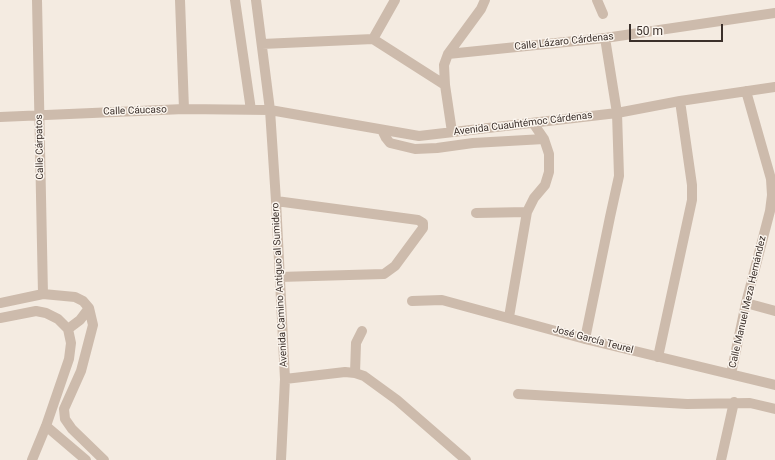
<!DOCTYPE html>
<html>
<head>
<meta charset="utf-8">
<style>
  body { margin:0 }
  #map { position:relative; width:775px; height:460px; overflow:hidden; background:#f4ebe1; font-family:Roboto,sans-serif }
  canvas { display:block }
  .scale { position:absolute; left:629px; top:24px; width:94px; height:18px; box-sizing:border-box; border:2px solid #3b302b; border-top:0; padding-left:5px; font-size:12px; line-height:14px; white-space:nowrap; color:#3b302b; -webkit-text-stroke:3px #fbf5ee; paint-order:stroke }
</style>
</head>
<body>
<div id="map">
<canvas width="775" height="460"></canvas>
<div class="scale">50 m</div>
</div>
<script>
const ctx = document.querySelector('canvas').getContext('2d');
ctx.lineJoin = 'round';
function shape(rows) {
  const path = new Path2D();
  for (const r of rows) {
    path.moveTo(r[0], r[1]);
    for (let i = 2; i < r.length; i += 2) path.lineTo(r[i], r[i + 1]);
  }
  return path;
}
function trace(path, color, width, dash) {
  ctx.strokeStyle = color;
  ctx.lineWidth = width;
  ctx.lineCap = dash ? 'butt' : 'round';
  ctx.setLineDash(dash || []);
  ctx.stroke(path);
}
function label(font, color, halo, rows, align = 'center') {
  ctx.font = font + ' Roboto,sans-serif';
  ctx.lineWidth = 3;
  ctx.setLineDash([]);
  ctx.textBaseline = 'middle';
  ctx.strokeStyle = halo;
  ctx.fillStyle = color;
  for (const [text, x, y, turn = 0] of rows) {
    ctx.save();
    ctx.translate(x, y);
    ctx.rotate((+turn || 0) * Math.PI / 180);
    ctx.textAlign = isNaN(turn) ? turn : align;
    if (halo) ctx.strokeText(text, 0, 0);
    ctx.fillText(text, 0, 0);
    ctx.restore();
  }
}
const minor = shape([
  [37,0,43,294],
  [180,0,184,109],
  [235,0,251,110],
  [256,0,270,110,276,201,285,379,281,460],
  [597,0,603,14],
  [373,39,395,0],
  [262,44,373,39,445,85],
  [448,54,605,38,775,13],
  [0,117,184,109,270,110,419,136,617,113,680,101,775,87],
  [382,130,386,138,390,143,415,149,437,148,473,143,544,139],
  [452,132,445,85,444,65,448,54,481,9,485,0],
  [276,201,418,220,423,223,423,228,395,266,384,274,279,277],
  [476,213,527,212],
  [412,301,442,300,585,339,775,385],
  [0,303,43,294,75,297,83,301,89,308,93,325,81,371,64,409,65,419,72,429,104,460],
  [746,303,775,311],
  [509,317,527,212,534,198,545,185,549,172,549,154,544,139,533,123],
  [0,318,36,311,46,313,58,319,68,329],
  [68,329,80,320,89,308],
  [585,339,610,217,619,176,617,113,605,38],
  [658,357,692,200,692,185,680,101],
  [355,373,356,343,362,331],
  [731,374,746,303,770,211,772,195,771,179,746,91],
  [285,379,345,372,355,373,364,376,397,400,466,460],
  [518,394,687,404,750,403,775,409],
  [46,426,86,460],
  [32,460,46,426,69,359,71,343,68,329],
  [721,460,734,402]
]);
const streetNames = [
  ["Calle Lázaro Cárdenas",564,42,-6],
  ["Calle Cáucaso",135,111,-2],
  ["Avenida Cuauhtémoc Cárdenas",523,124,-7],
  ["Calle Cárpatos",40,147,-91],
  ["Avenida Camino Antiguo al Sumidero",280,285,-93],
  ["Calle Manuel Meza Hernández",748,302,-77],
  ["José García Teurel",593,340,15]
];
trace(minor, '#cdbbac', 10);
label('10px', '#3b302b', '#fbf5ee', streetNames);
</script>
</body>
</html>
